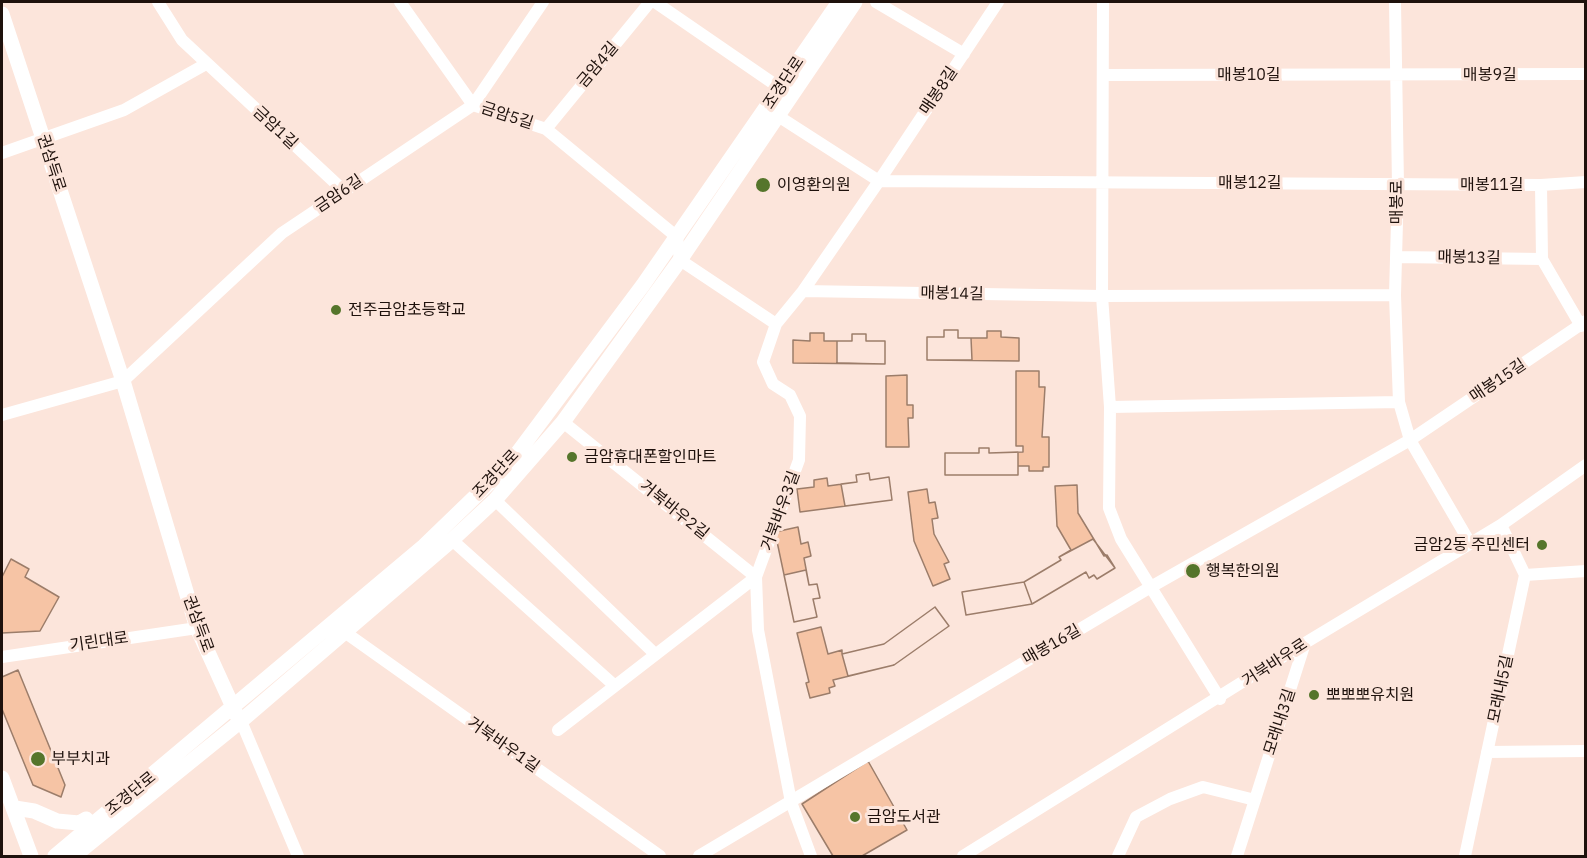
<!DOCTYPE html>
<html>
<head>
<meta charset="utf-8">
<style>
  body { margin:0 }
  #map { position:relative; width:1587px; height:858px; overflow:hidden; background:#fce5db; font-family:"IBM Plex Sans",sans-serif }
  canvas { display:block }
  .frame { position:absolute; inset:0; border:3px solid #1e110c; pointer-events:none }
</style>
</head>
<body>
<div id="map">
<canvas width="1587" height="858"></canvas>
<div class="frame"></div>
</div>
<script>
const ctx = document.querySelector('canvas').getContext('2d');
ctx.lineJoin = 'round';
function paint(path, color) {
  ctx.fillStyle = color;
  ctx.fill(path, 'evenodd');
}
function shape(rows) {
  const path = new Path2D();
  for (const r of rows) {
    path.moveTo(r[0], r[1]);
    for (let i = 2; i < r.length; i += 2) path.lineTo(r[i], r[i + 1]);
  }
  return path;
}
function trace(path, color, width, dash) {
  ctx.strokeStyle = color;
  ctx.lineWidth = width;
  ctx.lineCap = dash ? 'butt' : 'round';
  ctx.setLineDash(dash || []);
  ctx.stroke(path);
}
function label(font, color, halo, rows, align = 'center') {
  ctx.font = font + ' "IBM Plex Sans","Noto Sans KR",sans-serif';
  ctx.lineWidth = 6;
  ctx.setLineDash([]);
  ctx.textBaseline = 'middle';
  ctx.strokeStyle = halo;
  ctx.fillStyle = color;
  for (const [text, x, y, turn = 0] of rows) {
    ctx.save();
    ctx.translate(x, y);
    ctx.rotate((+turn || 0) * Math.PI / 180);
    ctx.textAlign = isNaN(turn) ? turn : align;
    if (halo) ctx.strokeText(text, 0, 0);
    ctx.fillText(text, 0, 0);
    ctx.restore();
  }
}
const building = shape([
  [944,330,958,330,958,338,987,338,987,331,1001,331,1001,337,1019,338,1019,361,927,360,927,337,944,337,944,330],
  [944,330,958,330,958,338,971,338,972,360,927,360,927,337,944,337,944,330],
  [810,333,824,333,824,341,852,341,852,334,866,334,866,341,885,341,885,364,793,363,793,340,810,341,810,333],
  [852,334,866,334,866,341,885,341,885,364,837,363,837,341,852,341,852,334],
  [1016,371,1039,371,1039,387,1045,387,1042,437,1049,437,1049,467,1043,467,1043,471,1029,471,1029,466,1018,466,1018,475,945,475,945,453,979,453,979,448,989,448,989,453,1023,452,1023,446,1016,446,1016,371],
  [907,375,907,405,913,405,913,418,908,418,909,447,886,447,886,376,907,375],
  [979,448,989,448,989,453,1018,452,1018,475,945,475,945,453,979,453,979,448],
  [869,473,870,480,889,477,892,500,800,512,797,489,814,487,814,480,827,478,828,486,857,482,856,475,869,473],
  [869,473,870,480,889,477,892,500,845,506,841,484,857,482,856,475,869,473],
  [1077,485,1078,513,1104,556,1107,555,1115,568,1097,579,1094,575,1089,578,1086,572,1032,604,966,615,962,592,1024,582,1061,560,1059,557,1071,550,1057,526,1055,486,1077,485],
  [927,489,929,503,935,502,938,518,932,519,934,534,949,562,944,564,950,579,933,586,914,541,908,492,927,489],
  [798,527,801,544,808,542,811,556,804,558,809,585,817,584,820,598,813,599,817,617,794,622,775,532,798,527],
  [1093,539,1115,568,1097,579,1094,575,1089,578,1086,572,1032,604,1024,582,1061,560,1059,557,1093,539],
  [11,559,29,569,25,577,59,597,40,631,2,633,2,577,11,559],
  [806,570,809,585,817,584,820,598,813,599,817,617,794,622,784,575,806,570],
  [1024,582,1032,604,966,615,962,592,1024,582],
  [935,607,949,626,894,665,833,680,835,686,829,688,830,693,810,698,806,683,809,682,797,633,821,627,828,654,842,650,842,654,884,644,935,607],
  [935,607,949,626,894,665,848,676,842,654,884,644,935,607],
  [18,670,65,785,61,797,33,785,2,709,2,677,18,670],
  [868,761,907,830,862,856,833,856,802,804,868,761]
]);
const minor = shape([
  [158,2,182,40,344,191],
  [400,2,473,105,546,129,677,237,680,260,776,324,763,362,773,384,790,395,800,416,799,460,756,577,758,630,791,802,811,856],
  [655,2,780,88],
  [876,2,964,54],
  [1103,2,1102,296,1110,407,1109,508,1121,539,1220,699],
  [1395,2,1398,185,1395,295,1399,402,1410,440,1470,543],
  [1103,75,1586,74],
  [778,116,879,181,1541,185,1586,182],
  [546,129,650,2],
  [2,153,124,110,206,64],
  [1541,185,1542,259,1581,326],
  [1397,257,1542,259],
  [803,291,1102,296,1395,295],
  [776,324,803,291,879,181,998,2],
  [1110,407,1399,402],
  [2,415,123,381,282,233,473,105,543,2],
  [495,500,654,653],
  [452,540,615,686],
  [1525,575,1586,571],
  [346,633,660,856],
  [2,657,197,628],
  [241,721,298,856],
  [558,730,756,577,563,422],
  [1487,752,1586,751],
  [699,856,1149,588,1410,440,1586,321],
  [963,856,1305,643,1501,525,1586,465],
  [1118,856,1136,817,1170,799,1203,787,1255,800],
  [1237,856,1305,643],
  [1465,856,1525,575,1501,525]
]);
const tertiary = shape([
  [2,14,123,381,197,628,237,716],
  [2,778,31,856],
  [15,808,34,811,57,821,79,823,86,819,92,826],
  [55,856,424,546,510,463,643,285,839,2],
  [74,856,241,721,452,540,495,500,563,422,680,260,855,2]
]);
const markers = [
  [763,185,8,"#55752b"],
  [336,310,6,"#55752b"],
  [572,457,6,"#55752b"],
  [1542,545,6,"#55752b"],
  [1193,571,8,"#55752b"],
  [1314,695,6,"#55752b"],
  [38,759,8,"#55752b"],
  [855,817,6,"#55752b"]
];
const streetNames = [
  ["금암4길",598,65,-50],
  ["매봉10길",1249,75],
  ["매봉9길",1490,75],
  ["조경단로",784,83,-56],
  ["매봉8길",939,91,-56],
  ["금암5길",507,116,18],
  ["금암1길",275,128,43],
  ["권삼득로",51,163,72],
  ["매봉12길",1250,183],
  ["매봉11길",1492,185],
  ["금암6길",339,194,-34],
  ["매봉로",1397,202,-90],
  ["매봉13길",1469,258,1],
  ["매봉14길",952,294,1],
  ["매봉15길",1498,381,-34],
  ["조경단로",496,474,-47],
  ["거북바우2길",674,510,39],
  ["거북바우3길",781,511,-70],
  ["권삼득로",198,624,70],
  ["기린대로",99,642,-8],
  ["매봉16길",1052,645,-30],
  ["거북바우로",1275,663,-33],
  ["모래내5길",1501,689,-78],
  ["모래내3길",1280,722,-72],
  ["거북바우1길",503,745,35],
  ["조경단로",131,794,-39]
];
const poiNames = [
  ["이영환의원",777,185],
  ["전주금암초등학교",348,310],
  ["금암휴대폰할인마트",584,457],
  ["금암2동 주민센터",1530,545,"right"],
  ["행복한의원",1206,571],
  ["뽀뽀뽀유치원",1326,695],
  ["부부치과",51,759],
  ["금암도서관",867,817]
];
paint(building, '#f6c4a5');
trace(building, '#9c7d6a', 1.5);
trace(minor, '#fff', 12);
trace(tertiary, '#fff', 15);
for (const [x, y, r, color] of markers) {
  const dot = new Path2D();
  dot.arc(x, y, r, 0, 2 * Math.PI);
  ctx.fillStyle = color;
  ctx.fill(dot);
  trace(dot, '#fce5db', 2);
}
label('16px', '#1e110c', '#fce5db', streetNames);
label('16px', '#1e110c', '#fce5db', poiNames, 'left');
</script>
</body>
</html>
